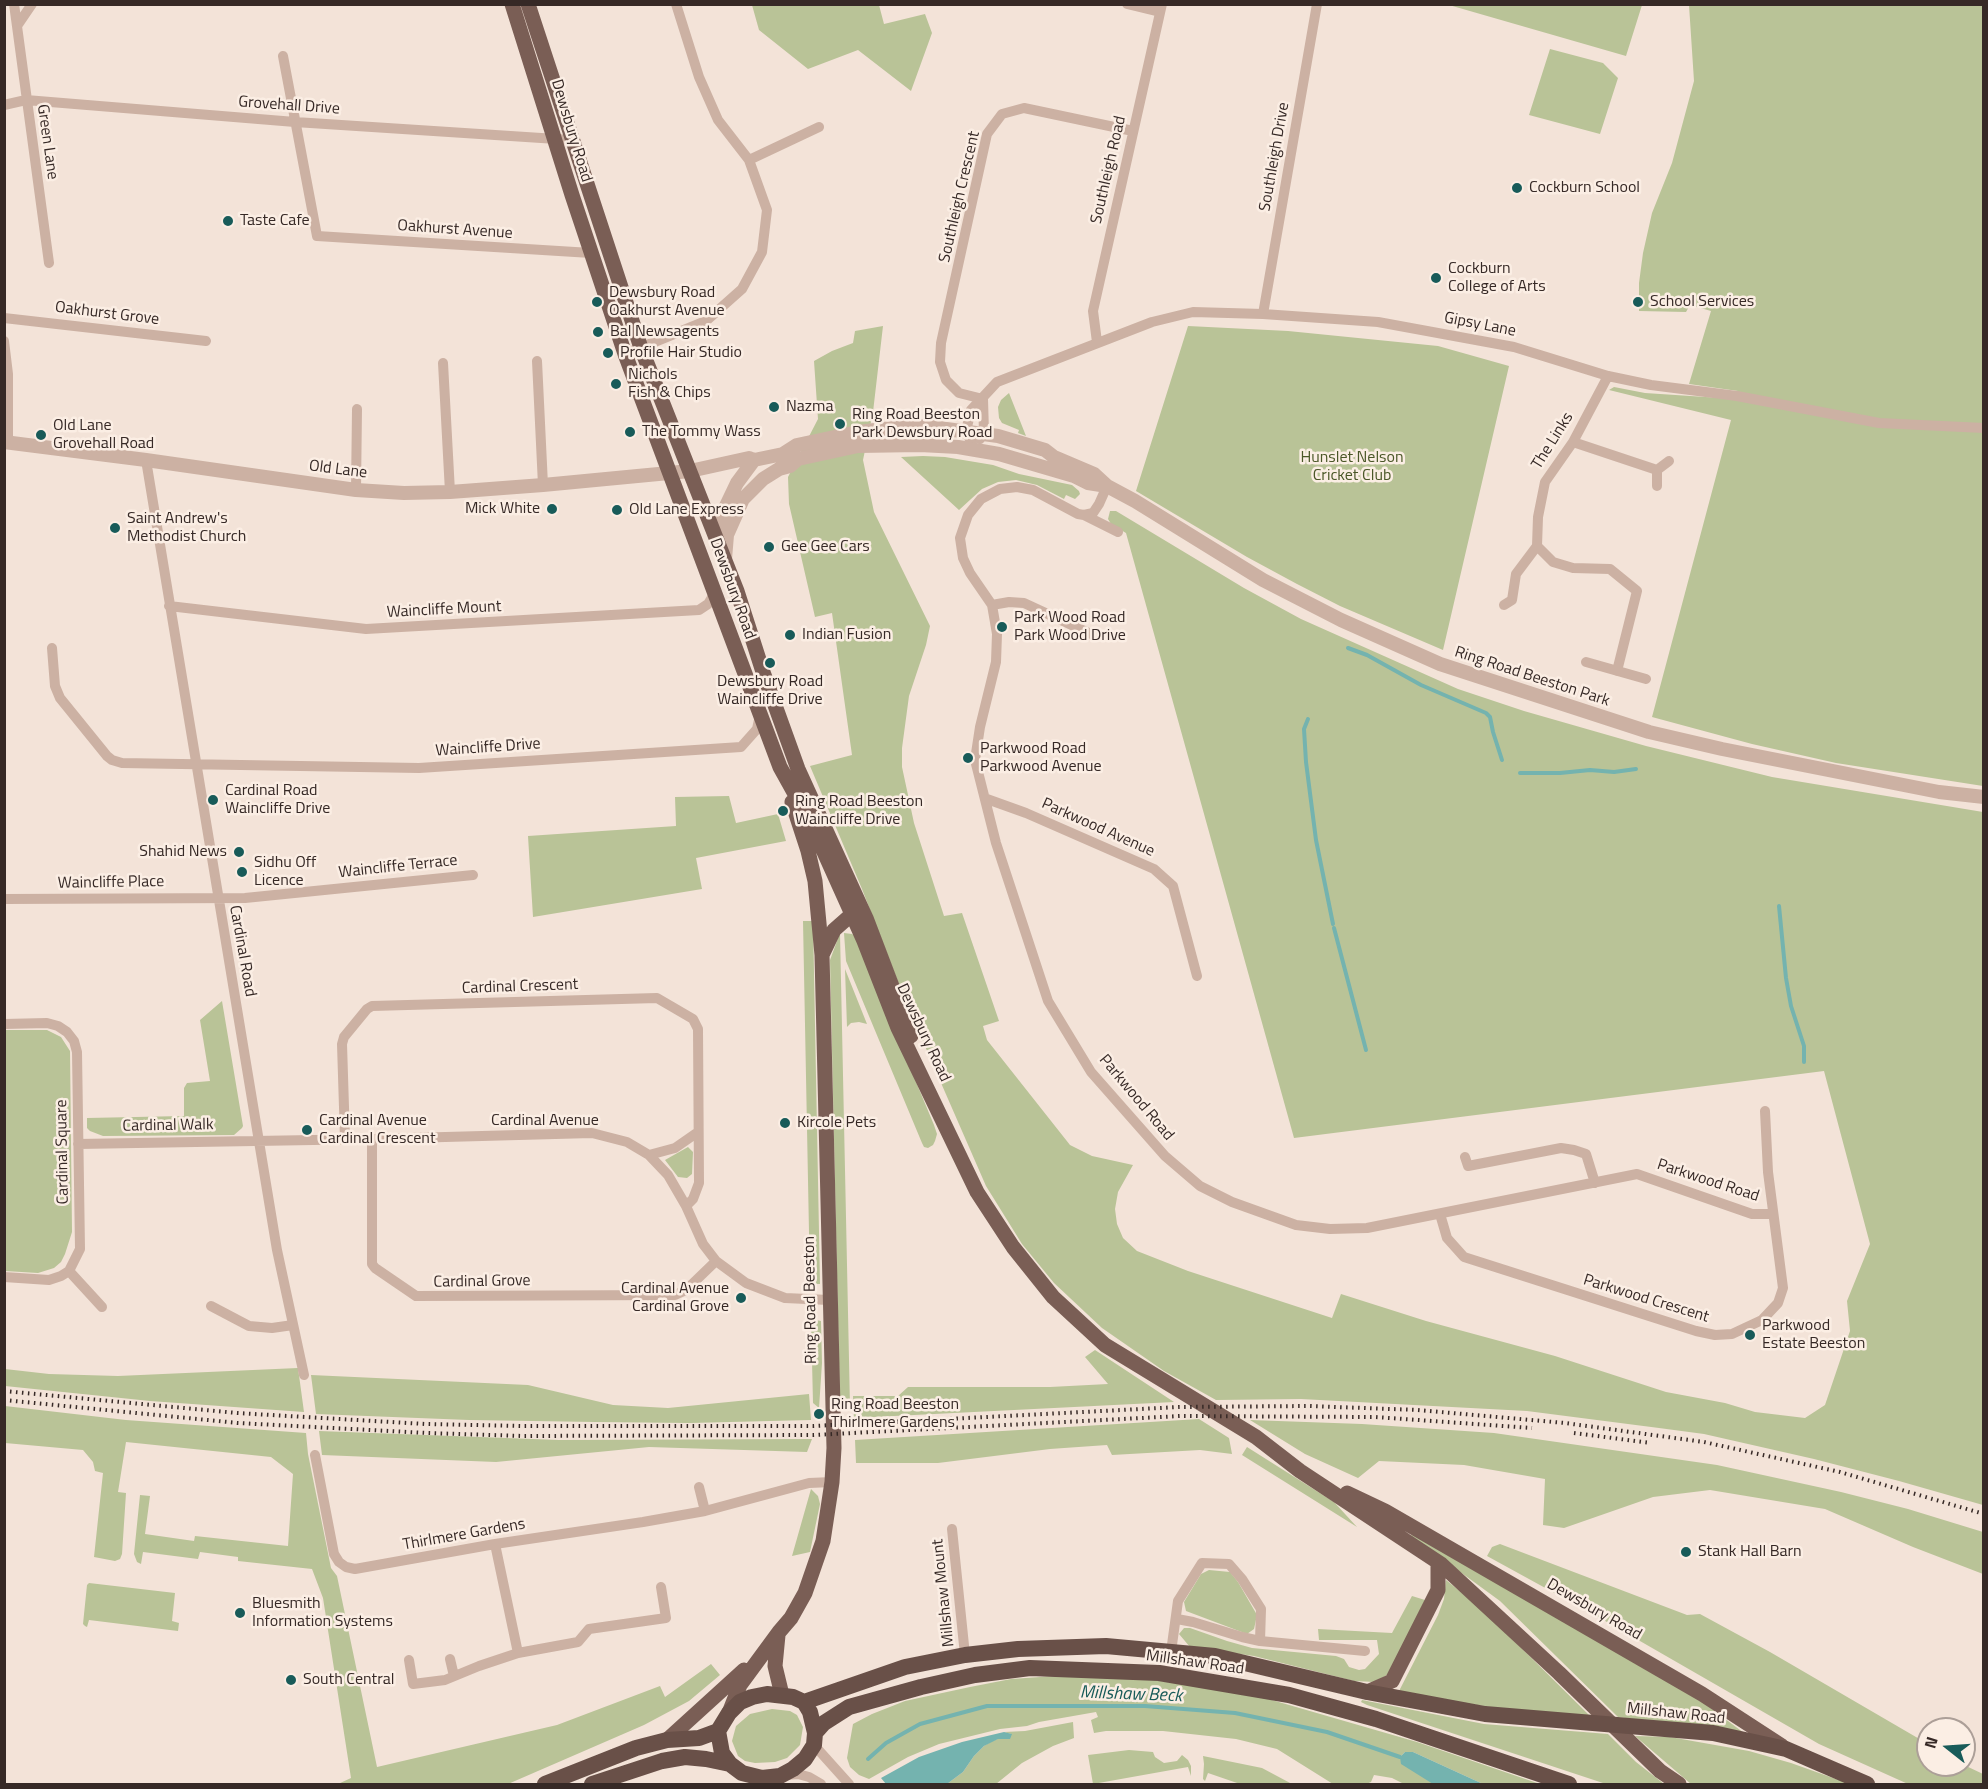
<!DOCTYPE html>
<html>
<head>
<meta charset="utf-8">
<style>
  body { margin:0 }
  #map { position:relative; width:1988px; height:1789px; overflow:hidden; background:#f3e3d8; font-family:"Titillium Web",sans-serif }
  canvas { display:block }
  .frame { position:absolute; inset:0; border:6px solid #362926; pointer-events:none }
  .north { position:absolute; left:1916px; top:1717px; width:60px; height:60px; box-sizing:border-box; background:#fbeee4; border:2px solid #ac9f98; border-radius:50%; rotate:287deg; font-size:16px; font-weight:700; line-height:24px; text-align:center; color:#362926 }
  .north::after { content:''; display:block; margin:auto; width:21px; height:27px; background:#185b59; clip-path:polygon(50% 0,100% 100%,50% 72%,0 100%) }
</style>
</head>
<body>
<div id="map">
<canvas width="1988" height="1789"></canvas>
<div class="frame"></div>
<div class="north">N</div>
</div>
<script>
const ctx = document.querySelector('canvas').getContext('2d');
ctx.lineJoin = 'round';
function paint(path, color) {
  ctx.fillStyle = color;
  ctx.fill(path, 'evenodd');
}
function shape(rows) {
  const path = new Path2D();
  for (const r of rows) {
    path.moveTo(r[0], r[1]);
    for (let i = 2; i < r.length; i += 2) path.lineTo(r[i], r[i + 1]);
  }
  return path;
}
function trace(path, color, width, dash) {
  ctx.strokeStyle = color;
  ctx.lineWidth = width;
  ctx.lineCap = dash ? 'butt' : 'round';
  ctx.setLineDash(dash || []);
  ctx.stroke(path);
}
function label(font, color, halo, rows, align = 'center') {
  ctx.font = font + ' "Titillium Web",sans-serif';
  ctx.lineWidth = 5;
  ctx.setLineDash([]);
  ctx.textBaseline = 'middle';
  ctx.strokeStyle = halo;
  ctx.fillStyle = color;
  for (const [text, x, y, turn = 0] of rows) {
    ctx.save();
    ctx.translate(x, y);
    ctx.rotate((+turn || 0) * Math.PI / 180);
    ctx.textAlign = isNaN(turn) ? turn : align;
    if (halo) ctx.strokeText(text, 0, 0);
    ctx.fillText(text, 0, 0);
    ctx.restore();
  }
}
const green = shape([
  [752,5,879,5,884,24,925,14,932,33,911,91,858,50,808,69,759,30],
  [1449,5,1642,5,1626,56],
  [1689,5,1983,5,1983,786,1836,763,1752,744,1652,717,1731,420,1609,390,1614,387,1645,393,1736,399,1738,391,1689,384,1711,311,1690,305,1686,312,1639,311,1639,283,1643,253,1652,213,1672,163,1694,81],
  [1550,49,1603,63,1618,78,1600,134,1529,115],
  [883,326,873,412,863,460,874,512,930,626,926,645,909,696,902,748,902,767,914,823,944,916,962,913,999,1021,983,1026,987,1040,1070,1145,1092,1156,1133,1165,1118,1192,1115,1209,1117,1224,1123,1238,1137,1251,1188,1271,1332,1318,1341,1294,1426,1321,1555,1356,1666,1392,1725,1403,1755,1412,1805,1418,1825,1405,1850,1331,1847,1301,1870,1244,1824,1071,1294,1138,1126,533,1111,524,1108,519,1110,511,1116,511,1244,588,1301,619,1458,689,1524,711,1646,746,1772,777,1983,812,1983,1505,1899,1481,1814,1459,1704,1434,1659,1428,1527,1411,1301,1399,1216,1400,1164,1371,1102,1328,1054,1283,1022,1244,986,1186,907,1005,862,889,810,766,852,755,832,613,815,617,789,504,788,477,818,419,814,361,832,351,853,343,855,331],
  [1188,326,1288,331,1438,346,1509,366,1443,650,1340,606,1297,584,1247,557,1136,491],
  [1009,393,1026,436,1018,433,1019,430,1002,423,999,418,998,407,1001,400],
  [923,456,945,457,993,465,1019,474,1072,485,1079,491,1080,494,1075,499,1066,495,1064,499,1037,485,1016,480,998,482,982,489,959,510,901,457],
  [729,796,736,823,778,814,786,841,696,858,702,889,533,917,528,836,676,826,675,797],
  [803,921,813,921,820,1284,810,1284],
  [840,933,850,1407,840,1408,830,960],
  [844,933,852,934,855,936,934,1125,937,1134,935,1141,933,1145,928,1148,924,1147,922,1143,846,961],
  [845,969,867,1024,859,1022,851,1023,847,1027],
  [222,1001,243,1126,242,1128,234,1135,103,1136,90,1131,87,1128,87,1118,184,1116,184,1088,187,1083,210,1081,200,1020],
  [47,1030,61,1037,70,1051,72,1232,65,1254,61,1262,54,1268,38,1273,5,1271,5,1030],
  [688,1147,693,1152,692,1174,687,1178,678,1177,665,1160],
  [811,1319,821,1321,822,1363,819,1408,813,1403],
  [1095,1350,1174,1402,854,1418,853,1396,898,1396,908,1387,1050,1387,1108,1384,1085,1357],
  [298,1368,304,1412,150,1401,5,1386,5,1369,49,1374,118,1376],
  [311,1375,528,1385,613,1405,668,1408,809,1394,811,1420,690,1423,595,1422,469,1420,316,1414],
  [5,1406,126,1420,306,1433,308,1454,331,1568,337,1576,377,1767,557,1725,660,1686,665,1697,711,1664,720,1675,689,1701,644,1725,508,1784,338,1784,351,1778,323,1598,312,1569,238,1561,238,1557,200,1552,198,1559,143,1552,141,1564,137,1562,134,1554,140,1495,150,1496,145,1534,194,1541,195,1536,288,1546,293,1474,271,1457,126,1442,118,1492,126,1493,122,1554,120,1559,115,1561,94,1557,103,1473,95,1471,93,1462,83,1450,5,1443],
  [1199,1419,1229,1438,1232,1454,1200,1450,1112,1455,1107,1445,1050,1449,938,1463,856,1463,855,1440],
  [1250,1420,1362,1424,1494,1433,1717,1465,1841,1492,1908,1509,1983,1532,1983,1574,1913,1547,1825,1509,1710,1490,1653,1497,1564,1528,1543,1525,1545,1479,1464,1465,1379,1461,1358,1478,1305,1454],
  [319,1431,559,1440,812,1439,807,1452,649,1447,496,1462,322,1455],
  [1247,1447,1334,1502,1357,1527,1242,1455],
  [811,1489,818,1496,820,1504,810,1552,792,1556],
  [1412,1534,1700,1700,1744,1733,1618,1717,1500,1601,1411,1536],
  [1500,1544,1687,1615,1700,1614,1770,1652,1928,1744,1928,1765,1964,1765,1983,1774,1983,1784,1908,1784,1819,1744,1600,1618,1487,1556,1492,1547],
  [1209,1570,1230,1572,1238,1582,1257,1615,1254,1629,1247,1634,1186,1611,1184,1602,1201,1574],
  [1446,1580,1482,1609,1590,1716,1529,1713,1398,1693,1438,1615,1444,1599],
  [89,1583,175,1593,172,1621,179,1623,178,1631,89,1620,87,1627,85,1626,83,1624,87,1585],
  [1412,1596,1425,1600,1397,1660,1387,1675,1374,1682,1354,1681,1254,1656,1190,1647,1179,1634,1184,1628,1190,1628,1227,1641,1252,1648,1336,1656,1344,1659,1349,1667,1359,1670,1365,1669,1379,1654,1377,1640,1319,1640,1318,1629,1392,1633],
  [1055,1676,1148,1679,1258,1696,1417,1742,1540,1784,1483,1784,1413,1752,1405,1752,1400,1757,1434,1784,1404,1784,1392,1778,1374,1775,1371,1782,1366,1784,1333,1784,1277,1749,1236,1739,1163,1731,1106,1731,1094,1733,1091,1720,1098,1717,1096,1712,1039,1722,1027,1726,1000,1729,939,1744,908,1757,869,1779,859,1775,850,1767,847,1758,853,1724,872,1714,905,1701,970,1687,1011,1679],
  [1362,1700,1484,1724,1608,1734,1636,1762,1664,1784,1606,1784,1367,1705,1361,1702],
  [772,1709,790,1711,797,1715,803,1727,800,1745,787,1758,775,1762,755,1763,745,1761,738,1756,732,1741,736,1726,750,1714],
  [1073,1722,1074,1738,1053,1746,1022,1763,996,1784,947,1784,963,1772,974,1756,984,1746,992,1741,1011,1734,1004,1732,1025,1731],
  [1635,1736,1670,1737,1749,1751,1791,1763,1850,1784,1691,1784],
  [1129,1750,1153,1752,1155,1757,1164,1763,1177,1761,1182,1755,1188,1760,1191,1766,1191,1776,1188,1767,1093,1784,1088,1755],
  [1203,1756,1262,1768,1292,1784,1240,1784,1208,1773,1205,1781,1203,1779,1204,1764]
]);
const water = shape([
  [1004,1732,1012,1734,1010,1739,998,1739,984,1746,974,1756,963,1772,947,1784,886,1784,881,1778,919,1757,962,1742],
  [1405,1752,1413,1752,1483,1784,1433,1784,1401,1764,1400,1757]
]);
const stream = shape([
  [1348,648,1367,655,1421,685,1486,713,1490,717,1493,732,1502,760],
  [1308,719,1304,729,1306,762,1316,840,1333,924],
  [1520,773,1560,773,1590,770,1614,772,1636,769],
  [1779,906,1786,978,1791,1006,1804,1046,1804,1062],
  [1334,928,1366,1050],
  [868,1759,886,1743,920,1724,987,1706,1145,1706,1235,1713,1327,1732,1400,1757]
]);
const minor = shape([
  [14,4,49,263],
  [1127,4,1160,12],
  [17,26,32,4],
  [283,56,317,236,591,253],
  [4,105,26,100,295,122,572,140],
  [749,160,819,127],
  [1263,314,1317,4],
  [4,318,206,341],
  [4,341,8,374,8,442],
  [1097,342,1093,311,1162,4],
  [625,354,706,321,742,289,762,252,767,210,749,160,718,120,699,77,676,4],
  [537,361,543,485],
  [443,363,450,492],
  [1608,376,1573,442,1545,482,1538,517,1537,546,1553,562,1573,568,1610,569,1637,591,1617,671],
  [983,399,959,393,946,380,940,362,941,343,987,134,1002,114,1024,108,1133,131],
  [980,439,984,433,983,399],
  [1573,442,1657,470,1669,461],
  [974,449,966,431,971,410,997,382,1152,322,1193,312,1263,314,1378,322,1514,347,1608,376,1651,385,1737,396,1879,423,1984,428],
  [146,460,277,1250,304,1375],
  [1107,486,1099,504,1093,513,1084,515,1078,514,1033,490,1017,487,1000,489,981,499,968,515,960,538,963,558,970,573,992,605,997,634,996,662,980,727,975,760,996,843,1048,1001,1091,1072,1165,1156,1200,1186,1232,1202,1296,1225,1330,1229,1367,1228,1637,1174,1752,1214,1773,1214],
  [1657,486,1657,470],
  [356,490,357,409],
  [1084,515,1118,532],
  [992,605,1009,602,1024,603,1091,634],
  [1504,605,1512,600,1516,574,1537,546],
  [169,606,366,629,699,610,708,604,714,594],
  [52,648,55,686,60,698,107,756,112,760,122,763,419,768,741,747,757,729,760,715],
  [1586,662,1646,679],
  [987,799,1026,813,1154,869,1173,886,1197,976],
  [4,899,245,898,473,875],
  [4,1024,47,1023,58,1026,67,1032,74,1041,77,1052,80,1249,69,1271,61,1276,49,1280,4,1277],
  [345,1139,342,1044,344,1037,367,1009,372,1006,657,998,693,1019,698,1029,699,1183,693,1199,686,1206],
  [372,1139,372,1264,375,1268,416,1296,675,1295,686,1290,716,1261],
  [78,1144,372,1139,592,1133,627,1142,649,1155,668,1175,686,1206,703,1244,716,1261,746,1283,785,1298,829,1300],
  [649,1155,675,1148,698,1132],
  [1465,1157,1468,1166,1561,1148,1574,1150,1586,1154,1595,1183],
  [1440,1214,1447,1238,1464,1257,1696,1331,1715,1335,1732,1334,1762,1320,1778,1303,1783,1288,1768,1172,1765,1111],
  [69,1271,102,1307],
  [211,1306,249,1326,272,1328,293,1325],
  [315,1455,334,1554,339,1562,346,1567,355,1569,495,1544,643,1522,705,1511,809,1483,832,1482],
  [699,1487,705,1511],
  [952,1529,965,1655],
  [495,1544,518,1653],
  [1177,1619,1193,1622,1242,1637,1260,1641,1365,1651],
  [1171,1652,1178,1601,1202,1563,1229,1564,1242,1579,1261,1609,1260,1641],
  [450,1659,454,1676],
  [409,1660,413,1684,445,1680,479,1666,518,1653,578,1642,589,1629,666,1618,661,1587],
  [814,1745,849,1784],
  [785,1775,798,1774,809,1777,821,1784]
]);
const tertiary = shape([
  [4,442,146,460,356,490,404,493,450,492,543,485,690,471,749,458,754,460,783,454,797,445,858,432,883,429,924,426,998,436,1045,450,1054,457,1094,474,1107,486,1135,501,1263,580,1341,620,1440,664,1649,732,1722,749,1939,792,1984,797],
  [783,454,798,459,858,446,920,445,958,447,999,454,1074,476,1088,483,1107,486],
  [714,531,737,483,754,460],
  [725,559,727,535,743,499,763,479,779,469,790,466,798,459]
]);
const primary = shape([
  [512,4,572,195,625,354,780,767,810,821,864,941,898,1028,977,1192,1013,1247,1053,1297,1105,1345,1256,1437,1300,1471,1441,1564,1559,1673,1660,1771,1679,1784],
  [528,4,641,348,737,591,763,672,798,769,866,918,911,1036],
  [822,955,834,930,851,915,855,907],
  [1347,1493,1385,1511,1702,1694,1782,1746],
  [778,1635,775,1666,782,1695],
  [1367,1692,1392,1681,1438,1590,1438,1562],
  [729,1713,740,1685,779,1632,791,1618,805,1593,823,1541,832,1482,834,1448,822,955,815,881,808,851,792,802],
  [667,1740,744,1670]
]);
const trunk = shape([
  [767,1694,793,1697,804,1702,810,1712,815,1733,814,1745,805,1759,793,1769,780,1776,762,1778,742,1773,730,1764,722,1753,718,1731,729,1713,740,1702,752,1697,767,1694],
  [804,1702,905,1667,965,1655,1018,1649,1106,1646,1215,1656,1367,1692,1485,1714,1713,1733,1786,1749,1867,1784],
  [815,1733,824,1723,849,1707,921,1687,975,1675,1030,1668,1159,1673,1289,1695,1376,1719,1569,1784],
  [545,1784,636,1748,667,1740,699,1738,718,1731],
  [592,1784,662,1761,685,1757,706,1759,730,1764]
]);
const rail = shape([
  [4,1391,237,1413,425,1424,523,1426,813,1426,1179,1407,1309,1406,1418,1410,1565,1423,1704,1442,1840,1472,1984,1514],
  [4,1400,238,1423,427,1433,524,1436,814,1435,1180,1416,1375,1417,1532,1428],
  [1574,1433,1651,1443]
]);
const markers = [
  [1517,188,6,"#185b59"],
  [228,221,6,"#185b59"],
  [1436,278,6,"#185b59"],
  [597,302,6,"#185b59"],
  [1638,302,6,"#185b59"],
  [598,332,6,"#185b59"],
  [608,353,6,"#185b59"],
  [616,384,6,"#185b59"],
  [774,407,6,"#185b59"],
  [840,424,6,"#185b59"],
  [630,432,6,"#185b59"],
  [41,435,6,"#185b59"],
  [552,509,6,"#185b59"],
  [617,510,6,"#185b59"],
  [115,528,6,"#185b59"],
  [769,547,6,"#185b59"],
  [1002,627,6,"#185b59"],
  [790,635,6,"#185b59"],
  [770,663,6,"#185b59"],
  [968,758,6,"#185b59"],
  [213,800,6,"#185b59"],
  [783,811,6,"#185b59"],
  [239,852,6,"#185b59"],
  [242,872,6,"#185b59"],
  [785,1123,6,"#185b59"],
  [307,1130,6,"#185b59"],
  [741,1298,6,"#185b59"],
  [1750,1335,6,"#185b59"],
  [819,1414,6,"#185b59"],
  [1686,1552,6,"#185b59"],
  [240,1613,6,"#185b59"],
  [291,1680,6,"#185b59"]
];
const streetNames = [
  ["Grovehall Drive",289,106,4],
  ["Dewsbury Road",571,131,73],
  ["Green Lane",47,142,82],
  ["Southleigh Drive",1275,157,-80],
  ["Southleigh Road",1109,170,-77],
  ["Southleigh Crescent",960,197,-77],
  ["Oakhurst Avenue",455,230,4],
  ["Oakhurst Grove",107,314,7],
  ["Gipsy Lane",1480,325,11],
  ["The Links",1553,441,-58],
  ["Old Lane",338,470,7],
  ["Dewsbury Road",732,589,70],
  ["Waincliffe Mount",444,610,-3],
  ["Ring Road Beeston Park",1532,677,18],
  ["Waincliffe Drive",488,748,-4],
  ["Parkwood Avenue",1098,828,24],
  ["Waincliffe Terrace",398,867,-6],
  ["Waincliffe Place",111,883,-1],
  ["Cardinal Road",242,951,80],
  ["Cardinal Crescent",520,987,-2],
  ["Dewsbury Road",923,1033,65],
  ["Parkwood Road",1136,1098,50],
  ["Cardinal Avenue",545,1121],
  ["Cardinal Walk",168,1126,-1],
  ["Cardinal Square",63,1152,-91],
  ["Parkwood Road",1708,1181,18],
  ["Cardinal Grove",482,1282,-1],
  ["Parkwood Crescent",1646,1299,17],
  ["Ring Road Beeston",811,1300,-91],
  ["Thirlmere Gardens",464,1535,-10],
  ["Millshaw Mount",944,1593,-96],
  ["Dewsbury Road",1594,1610,30],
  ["Millshaw Road",1195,1663,8],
  ["Millshaw Road",1676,1714,6]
];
const poiNames = [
  ["Cockburn School",1529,188],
  ["Taste Cafe",240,221],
  ["Cockburn",1448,269],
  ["College of Arts",1448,287],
  ["Dewsbury Road",609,293],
  ["Oakhurst Avenue",609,311],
  ["School Services",1650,302],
  ["Bal Newsagents",610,332],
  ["Profile Hair Studio",620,353],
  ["Nichols",628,375],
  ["Fish & Chips",628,393],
  ["Nazma",786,407],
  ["Ring Road Beeston",852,415],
  ["Park Dewsbury Road",852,433],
  ["Old Lane",53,426],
  ["Grovehall Road",53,444],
  ["The Tommy Wass",642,432],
  ["Mick White",540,509,"right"],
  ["Old Lane Express",629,510],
  ["Saint Andrew's",127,519],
  ["Methodist Church",127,537],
  ["Gee Gee Cars",781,547],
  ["Park Wood Road",1014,618],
  ["Park Wood Drive",1014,636],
  ["Indian Fusion",802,635],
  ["Dewsbury Road",770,682,"center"],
  ["Waincliffe Drive",770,700,"center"],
  ["Parkwood Road",980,749],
  ["Parkwood Avenue",980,767],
  ["Cardinal Road",225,791],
  ["Waincliffe Drive",225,809],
  ["Ring Road Beeston",795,802],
  ["Waincliffe Drive",795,820],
  ["Shahid News",227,852,"right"],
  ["Sidhu Off",254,863],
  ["Licence",254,881],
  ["Cardinal Avenue",319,1121],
  ["Cardinal Crescent",319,1139],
  ["Kircole Pets",797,1123],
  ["Cardinal Avenue",729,1289,"right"],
  ["Cardinal Grove",729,1307,"right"],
  ["Parkwood",1762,1326],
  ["Estate Beeston",1762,1344],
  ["Ring Road Beeston",831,1405],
  ["Thirlmere Gardens",831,1423],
  ["Stank Hall Barn",1698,1552],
  ["Bluesmith",252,1604],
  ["Information Systems",252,1622],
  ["South Central",303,1680]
];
const parkNames = [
  ["Hunslet Nelson",1352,458],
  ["Cricket Club",1352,476]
];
const waterNames = [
  ["Millshaw Beck",1131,1695,2]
];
paint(green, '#b9c397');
paint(water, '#74b3af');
trace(stream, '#74b3af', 4);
trace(minor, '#ccb1a3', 10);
trace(tertiary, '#ccb1a3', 14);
trace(primary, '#7a5e55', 15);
trace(trunk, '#695048', 16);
trace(rail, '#362926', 4, [1.5, 4.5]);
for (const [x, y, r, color] of markers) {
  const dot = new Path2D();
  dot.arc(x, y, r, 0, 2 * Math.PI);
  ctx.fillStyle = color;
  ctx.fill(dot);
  trace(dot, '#fbeee4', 2);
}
label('16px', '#362926', '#fbeee4', streetNames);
label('16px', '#362926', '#fbeee4', poiNames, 'left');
label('16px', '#4a5727', '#fbeee4', parkNames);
label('italic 18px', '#185b59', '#fbeee4', waterNames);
</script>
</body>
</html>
